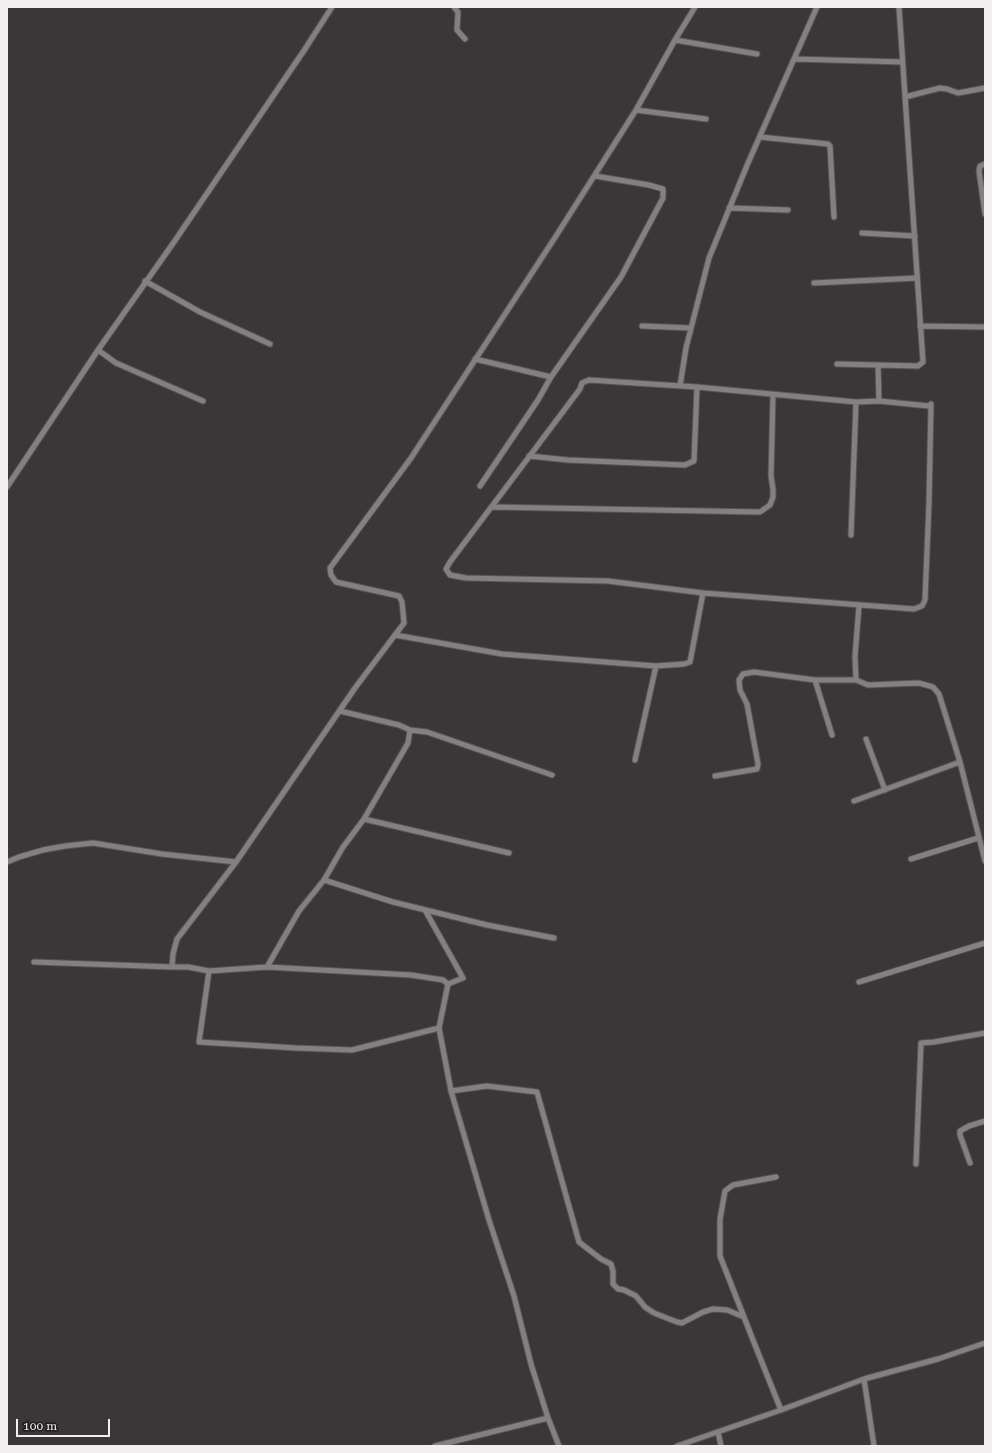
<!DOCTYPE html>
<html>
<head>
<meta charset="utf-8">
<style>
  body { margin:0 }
  #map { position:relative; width:992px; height:1453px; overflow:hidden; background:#3b3637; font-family:"Roboto Serif",serif }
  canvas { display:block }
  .frame { position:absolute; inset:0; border:8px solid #f2efef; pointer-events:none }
  .scale { position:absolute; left:16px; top:1419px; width:94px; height:18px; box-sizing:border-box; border:2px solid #f2efef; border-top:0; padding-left:5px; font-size:12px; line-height:14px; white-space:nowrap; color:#f2efef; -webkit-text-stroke:3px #201e1f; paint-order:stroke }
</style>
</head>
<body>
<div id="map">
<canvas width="992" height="1453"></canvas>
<div class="frame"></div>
<div class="scale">100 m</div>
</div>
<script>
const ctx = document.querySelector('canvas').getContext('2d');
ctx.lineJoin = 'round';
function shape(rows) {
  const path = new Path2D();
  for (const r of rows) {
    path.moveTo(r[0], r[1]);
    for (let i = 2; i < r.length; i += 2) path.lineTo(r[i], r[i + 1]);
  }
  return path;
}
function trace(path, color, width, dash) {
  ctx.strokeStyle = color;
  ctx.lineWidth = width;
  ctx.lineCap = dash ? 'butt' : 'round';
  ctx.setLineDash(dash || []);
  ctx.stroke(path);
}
const minor = shape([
  [454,7,458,12,457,30,465,39],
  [675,40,757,54],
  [795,59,902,62],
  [905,97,940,88,947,89,958,93,985,88],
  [636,110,706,119],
  [760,137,828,144,830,146,834,217],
  [985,164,980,166,979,171,985,214],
  [729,208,788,210],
  [862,233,915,236],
  [145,281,200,312,270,344],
  [814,283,917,278],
  [642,326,691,328],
  [920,326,985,327],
  [98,350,116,363,203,401],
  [475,359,551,377],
  [837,364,918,366,923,362,899,7],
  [878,365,879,401],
  [589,380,697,387,856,402,879,401,929,406,931,404,929,503,925,600,922,606,914,609,703,593,608,581,466,578,450,575,446,569,450,562,580,389,582,383,589,380],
  [680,386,686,348,709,258,748,163,817,7],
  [529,456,568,460,685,465,694,461,697,387],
  [480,486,538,400,551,377,621,277,663,198,663,189,649,185,595,176],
  [7,487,98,350,174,242,305,49,332,7],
  [492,507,760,512,770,505,773,497,773,489,771,476,773,395],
  [851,535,856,402],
  [395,635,502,654,656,666,684,664,690,662,703,593],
  [815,680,832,735],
  [856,680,855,656,859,606],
  [340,711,399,725,410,730,427,732,552,775],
  [866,739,885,790],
  [635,760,656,666],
  [715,776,757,769,758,764,747,704,740,690,739,680,743,674,754,672,815,680,856,680,868,685,919,683,933,687,939,694,960,762,985,861],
  [854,801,960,762],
  [364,819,509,853],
  [911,859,978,838],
  [7,862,19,857,43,850,65,846,93,843,162,854,236,862],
  [324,880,393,902,487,925,554,938],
  [425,910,463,978,448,984],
  [34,962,172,967,188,967,209,971,267,967,411,975,443,980,448,984,439,1028,451,1091,489,1220,514,1296,531,1364,548,1418,559,1446],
  [172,967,173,954,177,939,236,862,355,688,404,623,402,602,399,596,336,582,331,575,330,568,411,458,556,236,636,110,675,40,695,7],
  [267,967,299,911,324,880,343,847,364,819,408,743,410,730],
  [209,971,199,1042,296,1048,352,1050,439,1028],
  [859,982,985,943],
  [451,1091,487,1086,537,1092,579,1242,601,1259,611,1264,613,1271,613,1284,618,1289,624,1290,636,1296,645,1307,654,1313,677,1322,682,1323,703,1312,713,1309,727,1310,744,1317],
  [970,1163,960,1135,960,1131,969,1126,985,1121],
  [916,1164,921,1043,934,1042,985,1033],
  [776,1177,733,1185,725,1191,720,1219,720,1256,753,1340,781,1410],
  [864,1379,874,1446],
  [718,1432,721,1446],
  [435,1446,548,1418],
  [677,1446,781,1410,864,1379,938,1359,985,1343]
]);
trace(minor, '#585454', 7);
trace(minor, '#847f80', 5);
</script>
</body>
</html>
